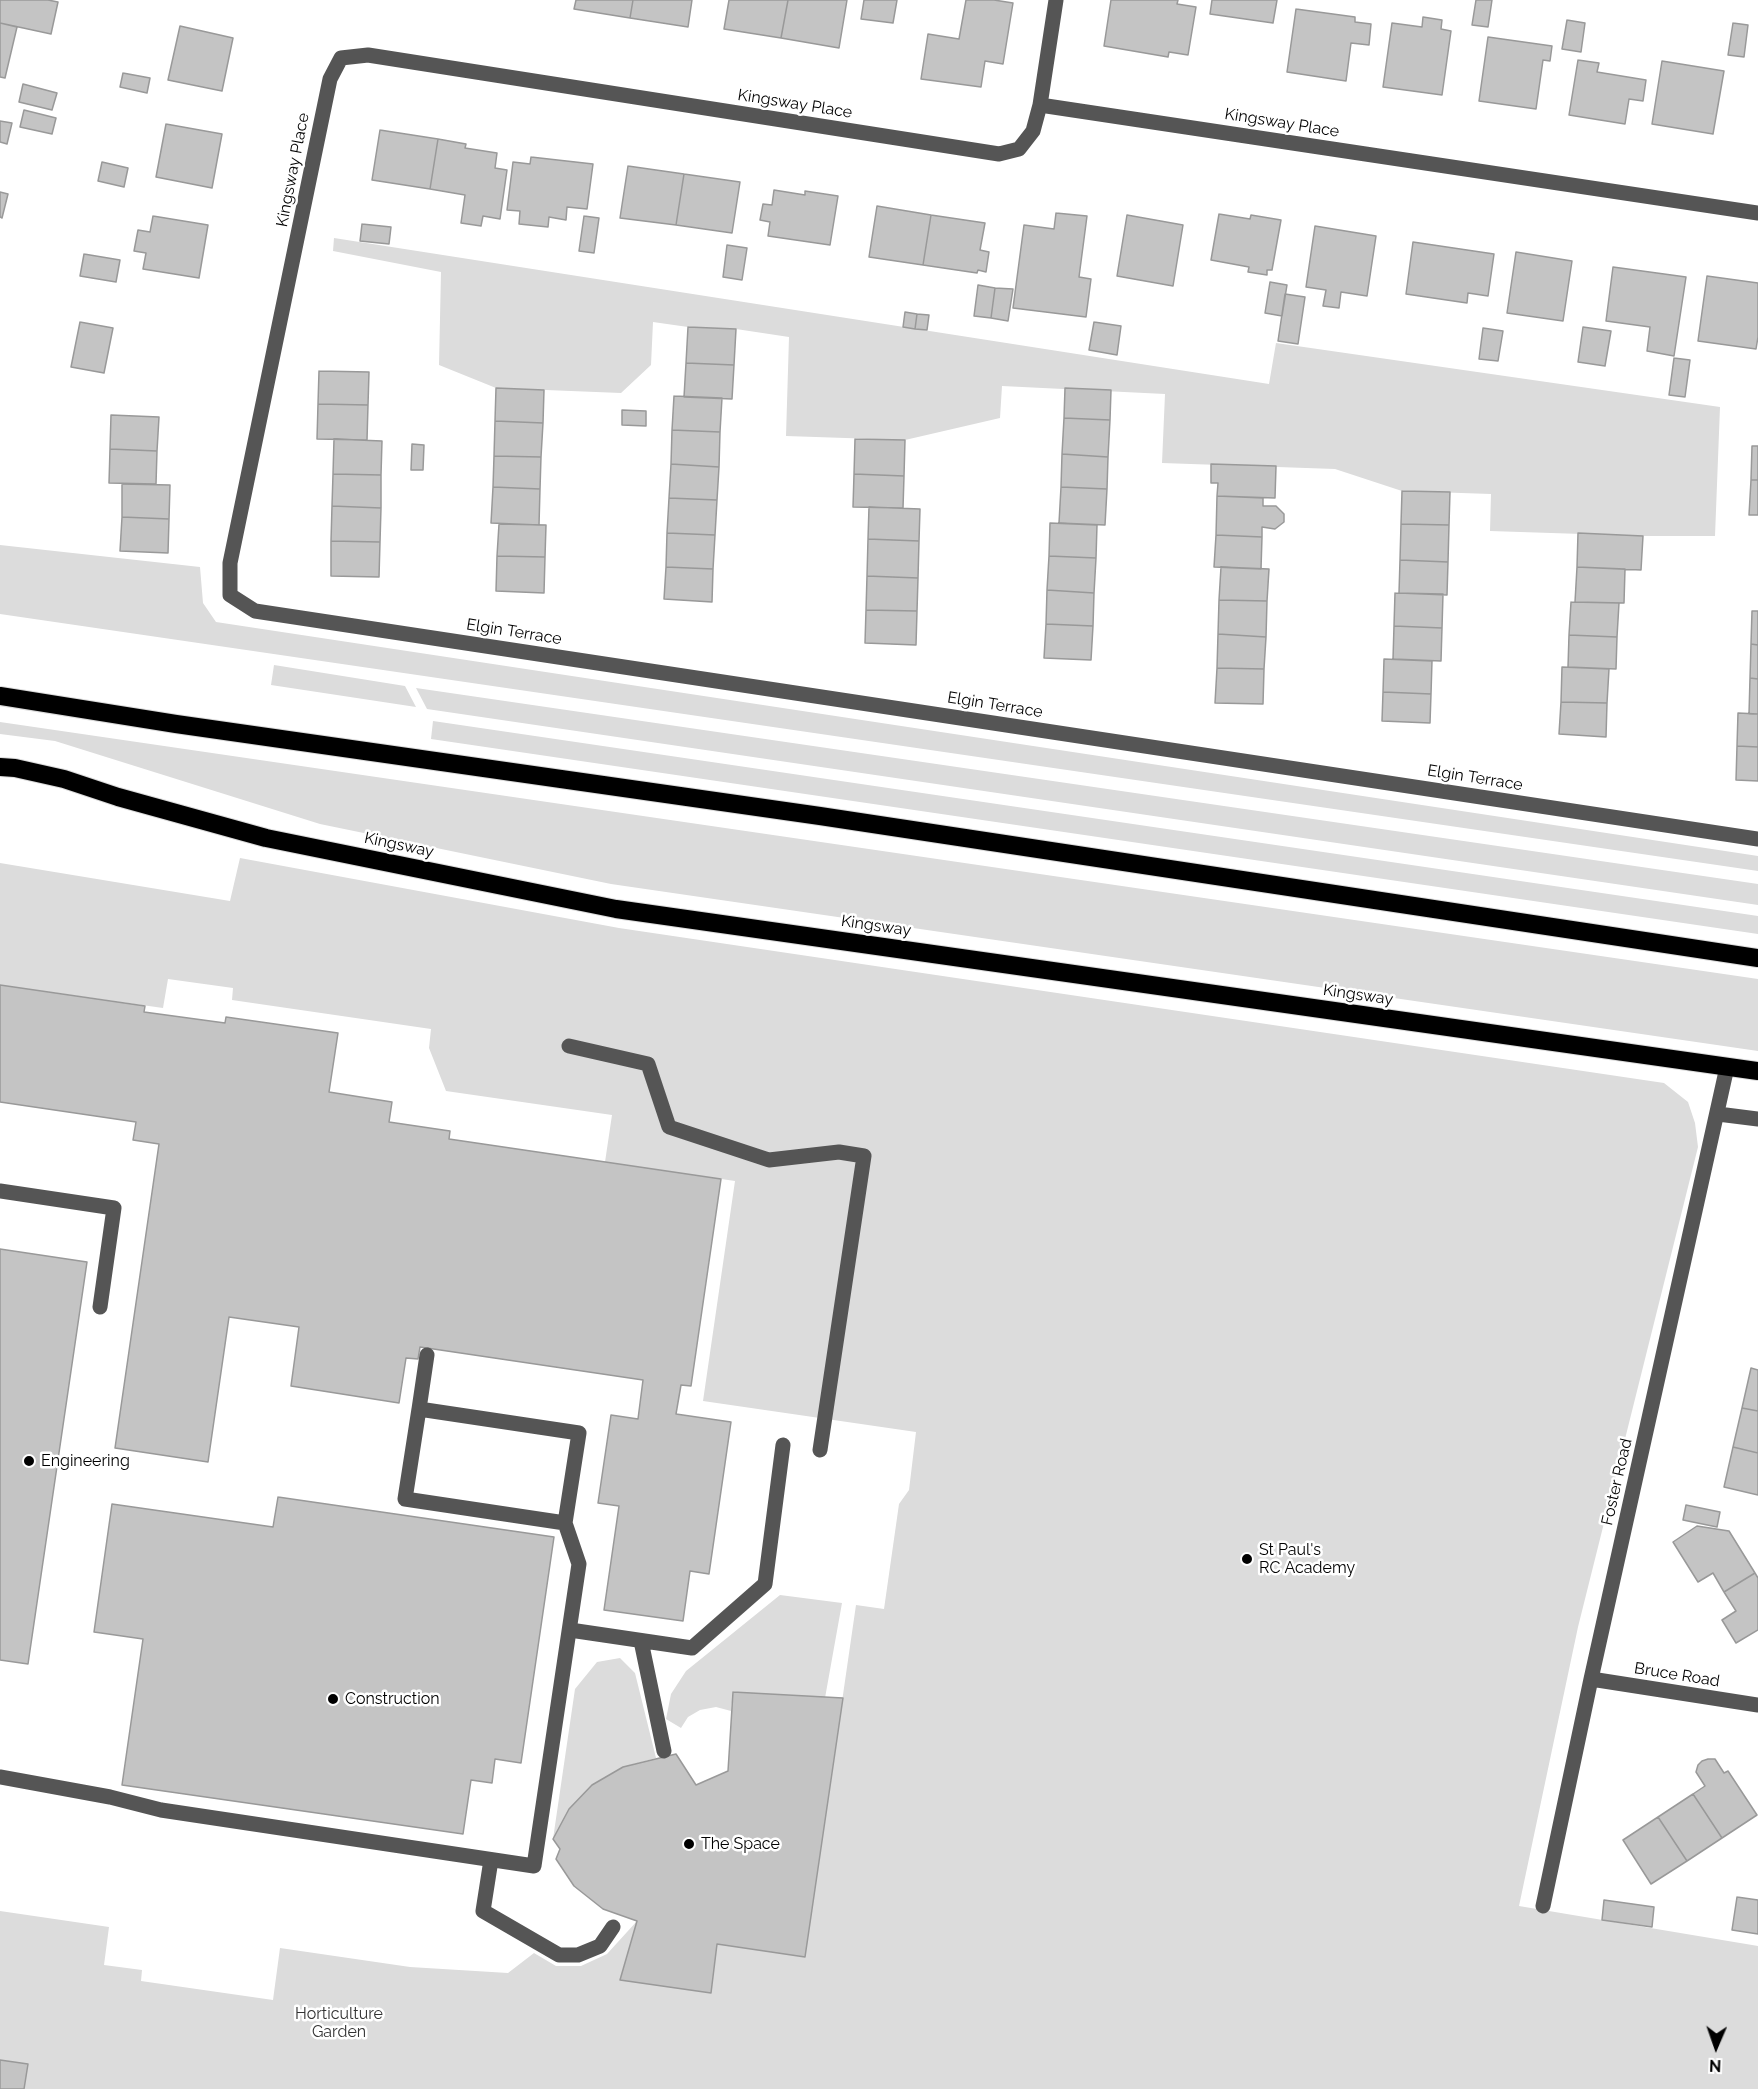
<!DOCTYPE html>
<html>
<head>
<meta charset="utf-8">
<style>
  body { margin:0 }
  #map { position:relative; width:1758px; height:2089px; overflow:hidden; background:#fff; font-family:Raleway,sans-serif }
  canvas { display:block }
  .north { position:absolute; left:1686px; top:2017px; width:60px; height:60px; -webkit-text-stroke:4px #fff; paint-order:stroke; rotate:182deg; font-size:16px; font-weight:700; line-height:24px; text-align:center; color:#000 }
  .north::after { content:''; display:block; margin:auto; width:21px; height:27px; background:#000; clip-path:polygon(50% 0,100% 100%,50% 72%,0 100%) }
</style>
</head>
<body>
<div id="map">
<canvas width="1758" height="2089"></canvas>
<div class="north">N</div>
</div>
<script>
const ctx = document.querySelector('canvas').getContext('2d');
ctx.lineJoin = 'round';
function paint(path, color) {
  ctx.fillStyle = color;
  ctx.fill(path, 'evenodd');
}
function shape(rows) {
  const path = new Path2D();
  for (const r of rows) {
    path.moveTo(r[0], r[1]);
    for (let i = 2; i < r.length; i += 2) path.lineTo(r[i], r[i + 1]);
  }
  return path;
}
function trace(path, color, width, dash) {
  ctx.strokeStyle = color;
  ctx.lineWidth = width;
  ctx.lineCap = dash ? 'butt' : 'round';
  ctx.setLineDash(dash || []);
  ctx.stroke(path);
}
function label(font, color, halo, rows, align = 'center') {
  ctx.font = font + ' Raleway,sans-serif';
  ctx.lineWidth = 5;
  ctx.setLineDash([]);
  ctx.textBaseline = 'middle';
  ctx.strokeStyle = halo;
  ctx.fillStyle = color;
  for (const [text, x, y, turn = 0] of rows) {
    ctx.save();
    ctx.translate(x, y);
    ctx.rotate((+turn || 0) * Math.PI / 180);
    ctx.textAlign = isNaN(turn) ? turn : align;
    if (halo) ctx.strokeText(text, 0, 0);
    ctx.fillText(text, 0, 0);
    ctx.restore();
  }
}
const green = shape([
  [334,238,1269,384,1276,343,1720,407,1715,536,1643,536,1490,531,1491,494,1402,491,1335,469,1162,463,1165,394,1002,386,1000,418,905,440,786,436,789,337,736,329,688,327,653,322,651,365,621,393,496,388,439,365,441,272,333,251],
  [0,545,200,567,203,603,216,622,1758,856,1758,871,0,614],
  [274,665,405,686,416,707,271,685],
  [416,688,1758,884,1758,905,427,709],
  [433,721,1758,916,1758,934,431,739],
  [0,722,1758,979,1758,1051,611,884,320,824,55,741,0,734],
  [240,858,619,928,1664,1083,1688,1102,1695,1123,1698,1147,1578,1627,1519,1906,1758,1946,1758,2089,24,2089,0,2060,0,1911,109,1927,104,1965,142,1970,141,1981,273,2000,280,1948,410,1967,508,1973,534,1953,556,1966,581,1966,607,1954,637,1921,621,1980,711,1993,717,1944,805,1957,856,1605,884,1609,899,1504,909,1490,916,1432,703,1401,735,1181,605,1162,612,1115,446,1091,429,1048,431,1029,232,1000,233,988,168,979,163,1008,0,985,0,863,230,901],
  [780,1595,842,1603,825,1698,733,1692,731,1711,716,1707,700,1710,688,1717,681,1728,666,1719,671,1694,686,1671],
  [620,1658,635,1673,656,1758,623,1767,592,1785,569,1809,553,1839,575,1689,597,1662]
]);
const building = shape([
  [0,0,48,0,58,2,51,34,0,23,0,0],
  [576,0,633,0,630,18,574,9,576,0],
  [633,0,692,0,688,27,630,18,633,0],
  [729,0,788,0,781,38,724,29,729,0],
  [788,0,847,0,839,48,781,38,788,0],
  [864,0,897,0,893,23,861,19,864,0],
  [966,0,994,0,1013,3,1003,64,985,61,981,87,921,79,928,34,959,39,966,0],
  [1111,0,1178,0,1177,4,1196,7,1188,55,1169,52,1168,57,1104,46,1111,0],
  [1212,0,1277,0,1273,23,1210,14,1212,0],
  [1476,0,1492,0,1488,27,1472,25,1476,0],
  [1296,9,1355,17,1355,22,1371,24,1369,45,1351,43,1346,81,1287,72,1296,9],
  [1423,17,1442,20,1441,29,1451,31,1442,95,1383,87,1392,23,1422,27,1423,17],
  [1567,20,1585,23,1581,52,1562,49,1567,20],
  [0,23,17,27,5,78,0,77,0,23],
  [1733,23,1748,25,1744,57,1728,55,1733,23],
  [180,26,233,38,222,91,168,80,180,26],
  [1488,37,1552,46,1550,61,1543,60,1536,109,1479,101,1488,37],
  [1578,60,1599,63,1597,72,1646,80,1643,101,1629,99,1625,124,1569,115,1578,60],
  [1662,61,1724,71,1713,134,1652,124,1662,61],
  [123,73,150,78,147,93,120,87,123,73],
  [23,84,57,93,52,110,19,102,23,84],
  [24,110,56,118,52,134,20,127,24,110],
  [0,121,12,123,7,144,0,142,0,121],
  [166,124,222,134,212,188,156,177,166,124],
  [380,130,438,139,430,189,372,180,380,130],
  [438,139,466,144,465,148,497,153,495,168,507,170,500,219,483,216,481,226,461,223,465,195,430,189,438,139],
  [531,157,593,164,587,209,567,207,566,220,549,217,548,227,519,224,520,211,507,210,513,162,530,164,531,157],
  [102,162,128,168,124,187,98,181,102,162],
  [628,166,684,174,676,225,620,218,628,166],
  [684,174,740,182,732,233,676,225,684,174],
  [774,190,805,195,805,191,838,196,830,245,768,236,770,222,760,220,763,204,772,205,774,190],
  [0,192,8,194,2,218,0,217,0,192],
  [877,206,931,215,923,265,869,257,877,206],
  [1056,213,1087,216,1079,277,1091,279,1086,317,1013,308,1024,225,1054,229,1056,213],
  [1219,214,1250,219,1251,215,1281,220,1272,270,1267,270,1267,275,1248,272,1249,267,1211,260,1219,214],
  [931,215,985,223,980,250,989,252,986,272,978,270,977,273,923,265,931,215],
  [1127,215,1183,225,1173,286,1117,276,1127,215],
  [153,216,208,225,199,278,143,269,146,253,134,251,138,230,150,232,153,216],
  [584,216,599,218,594,253,579,251,584,216],
  [362,224,391,227,389,244,360,241,362,224],
  [1315,226,1376,236,1367,296,1341,292,1339,308,1323,306,1326,290,1306,287,1315,226],
  [1413,242,1494,254,1488,296,1468,293,1467,303,1406,294,1413,242],
  [727,245,747,248,742,280,723,277,727,245],
  [1516,252,1572,261,1563,321,1507,313,1516,252],
  [84,254,120,260,116,282,80,276,84,254],
  [1613,267,1686,277,1674,356,1647,351,1650,327,1606,321,1613,267],
  [1707,276,1758,283,1758,337,1756,349,1698,341,1707,276],
  [1270,282,1287,285,1282,316,1265,313,1270,282],
  [978,285,995,288,991,318,974,316,978,285],
  [995,288,1013,289,1008,321,991,318,995,288],
  [1285,294,1305,297,1298,344,1278,341,1285,294],
  [905,312,917,314,915,329,903,327,905,312],
  [917,314,929,315,927,330,915,329,917,314],
  [80,322,113,328,104,373,71,367,80,322],
  [1094,322,1121,326,1117,355,1089,350,1094,322],
  [688,327,736,329,734,365,686,363,688,327],
  [1583,327,1611,331,1605,366,1578,362,1583,327],
  [1483,328,1503,331,1498,361,1479,359,1483,328],
  [1674,358,1690,360,1685,397,1669,395,1674,358],
  [686,363,734,365,732,399,684,397,686,363],
  [319,371,369,372,368,405,318,404,319,371],
  [496,388,544,390,543,423,495,421,496,388],
  [1065,388,1111,390,1110,420,1064,418,1065,388],
  [674,396,722,398,720,432,672,430,674,396],
  [318,404,368,405,367,440,317,439,318,404],
  [622,410,646,411,646,426,622,425,622,410],
  [111,415,159,417,157,451,110,449,111,415],
  [1064,418,1110,420,1108,457,1062,454,1064,418],
  [495,421,543,423,541,457,494,456,495,421],
  [672,430,720,432,719,467,671,464,672,430],
  [334,439,382,441,381,475,333,474,334,439],
  [855,439,905,440,904,476,854,474,855,439],
  [412,444,424,445,423,470,411,470,412,444],
  [1752,446,1758,446,1758,480,1751,480,1752,446],
  [110,449,157,451,156,484,109,483,110,449],
  [1062,454,1108,457,1107,489,1061,487,1062,454],
  [494,456,541,457,540,489,493,487,494,456],
  [671,464,719,467,717,500,669,498,671,464],
  [1211,464,1276,466,1275,498,1217,496,1218,483,1211,483,1211,464],
  [333,474,381,475,381,508,332,506,333,474],
  [854,474,904,476,903,508,853,507,854,474],
  [1751,480,1758,480,1758,515,1749,515,1751,480],
  [122,484,170,485,169,519,122,517,122,484],
  [493,487,540,489,539,525,491,523,493,487],
  [1061,487,1107,489,1105,525,1059,523,1061,487],
  [1402,491,1450,492,1449,525,1401,524,1402,491],
  [1217,496,1263,498,1263,506,1276,506,1284,514,1284,522,1275,529,1262,527,1262,537,1216,535,1217,496],
  [669,498,717,500,715,535,667,533,669,498],
  [332,506,381,508,380,542,331,541,332,506],
  [869,507,920,509,919,541,868,539,869,507],
  [122,517,169,519,168,553,120,551,122,517],
  [1050,523,1097,525,1096,558,1049,556,1050,523],
  [499,524,546,525,545,557,497,556,499,524],
  [1401,524,1449,525,1448,562,1400,560,1401,524],
  [667,533,715,535,713,569,666,567,667,533],
  [1578,533,1643,536,1641,570,1577,567,1578,533],
  [1216,535,1262,537,1261,569,1214,567,1216,535],
  [868,539,919,541,918,578,867,576,868,539],
  [331,541,380,542,379,577,331,576,331,541],
  [497,556,545,557,544,593,496,591,497,556],
  [1049,556,1096,558,1094,593,1047,590,1049,556],
  [1400,560,1448,562,1447,595,1399,593,1400,560],
  [666,567,713,569,712,602,664,599,666,567],
  [1221,567,1269,569,1267,601,1219,600,1221,567],
  [1577,567,1625,569,1624,603,1575,602,1577,567],
  [867,576,918,578,917,611,866,610,867,576],
  [1047,590,1094,593,1093,626,1046,624,1047,590],
  [1395,593,1443,594,1442,628,1394,626,1395,593],
  [1219,600,1267,601,1266,637,1218,634,1219,600],
  [1571,602,1619,603,1617,637,1569,635,1571,602],
  [866,610,917,611,916,645,865,643,866,610],
  [1752,611,1758,611,1758,645,1751,644,1752,611],
  [1046,624,1093,626,1091,660,1044,658,1046,624],
  [1394,626,1442,628,1441,661,1393,659,1394,626],
  [1218,634,1266,637,1264,669,1217,668,1218,634],
  [1569,635,1617,637,1616,669,1568,667,1569,635],
  [1751,644,1758,645,1758,679,1750,678,1751,644],
  [1384,659,1432,661,1431,694,1383,692,1384,659],
  [1562,667,1609,669,1607,703,1561,702,1562,667],
  [1217,668,1264,669,1263,704,1215,703,1217,668],
  [1750,678,1758,679,1758,714,1749,714,1750,678],
  [1383,692,1431,694,1430,723,1382,721,1383,692],
  [1561,702,1607,703,1606,737,1559,734,1561,702],
  [1738,713,1758,714,1758,747,1737,746,1738,713],
  [1737,746,1758,747,1758,781,1736,780,1737,746],
  [0,985,145,1006,144,1012,225,1023,226,1017,338,1033,329,1092,392,1102,389,1122,450,1131,449,1139,721,1179,691,1386,681,1385,676,1414,731,1422,709,1574,690,1571,683,1621,604,1610,619,1506,598,1503,611,1415,638,1419,643,1380,420,1347,418,1359,406,1358,399,1403,291,1386,299,1327,229,1317,208,1462,115,1448,159,1144,133,1140,136,1122,0,1102,0,985],
  [0,1249,87,1262,28,1664,0,1660,0,1249],
  [1751,1368,1758,1370,1758,1411,1742,1408,1751,1368],
  [1742,1408,1758,1411,1758,1453,1733,1447,1742,1408],
  [1733,1447,1758,1453,1758,1495,1724,1487,1733,1447],
  [278,1497,554,1537,521,1763,495,1759,492,1783,471,1780,463,1834,122,1785,143,1639,94,1632,112,1504,273,1527,278,1497],
  [1686,1505,1720,1512,1717,1527,1683,1520,1686,1505],
  [1697,1526,1729,1531,1755,1573,1724,1592,1713,1573,1698,1582,1673,1542,1697,1526],
  [1755,1573,1758,1578,1758,1630,1736,1643,1722,1620,1736,1611,1724,1592,1755,1573],
  [733,1692,843,1698,805,1957,717,1944,711,1993,620,1980,637,1921,603,1909,574,1886,556,1859,560,1849,553,1839,569,1809,592,1785,623,1767,676,1754,696,1785,728,1771,733,1692],
  [1708,1759,1715,1759,1724,1773,1728,1771,1757,1815,1722,1838,1693,1794,1705,1786,1696,1772,1698,1765,1702,1761,1708,1759],
  [1693,1794,1722,1838,1687,1861,1658,1817,1693,1794],
  [1658,1817,1687,1861,1651,1884,1623,1840,1658,1817],
  [1737,1897,1758,1900,1758,1934,1732,1930,1737,1897],
  [1604,1900,1654,1907,1652,1927,1602,1920,1604,1900],
  [0,2060,28,2064,24,2089,0,2089,0,2060]
]);
const minor = shape([
  [1040,105,1056,0],
  [1758,213,1040,105,1033,131,1019,149,999,154,368,55,341,58,330,79,230,563,230,595,255,611,1758,839],
  [569,1046,648,1064,669,1127,769,1160,839,1152,864,1156,820,1450],
  [1718,1114,1758,1119],
  [0,1191,114,1208,100,1307],
  [419,1409,427,1355],
  [570,1630,692,1648,765,1584,783,1445],
  [641,1641,664,1751],
  [1591,1679,1758,1705],
  [0,1777,110,1797,161,1810,534,1866,579,1564,565,1523,579,1433,419,1409,405,1499,565,1523],
  [491,1860,483,1911,559,1955,578,1955,600,1946,613,1927],
  [1543,1906,1591,1679,1727,1067]
]);
const highway = shape([
  [0,696,176,724,820,816,1758,958],
  [0,767,15,768,64,779,118,797,266,838,616,909,1758,1071]
]);
const markers = [
  [29,1461,6,"#000"],
  [1247,1559,6,"#000"],
  [333,1699,6,"#000"],
  [689,1844,6,"#000"]
];
const streetNames = [
  ["Kingsway Place",795,104,9],
  ["Kingsway Place",1282,123,9],
  ["Kingsway Place",293,170,-79],
  ["Elgin Terrace",514,632,9],
  ["Elgin Terrace",995,705,9],
  ["Elgin Terrace",1475,778,9],
  ["Kingsway",399,845,12],
  ["Kingsway",876,926,8],
  ["Kingsway",1358,995,8],
  ["Foster Road",1617,1482,-77],
  ["Bruce Road",1677,1675,9]
];
const poiNames = [
  ["Engineering",41,1461],
  ["St Paul's",1259,1550],
  ["RC Academy",1259,1568],
  ["Construction",345,1699],
  ["The Space",701,1844]
];
const parkNames = [
  ["Horticulture",339,2014],
  ["Garden",339,2032]
];
paint(green, '#dcdcdc');
paint(building, '#c4c4c4');
trace(building, '#999', 1.5);
trace(highway, '#dbdbdb', 20);
trace(minor, '#555', 15);
trace(highway, '#000', 18);
for (const [x, y, r, color] of markers) {
  const dot = new Path2D();
  dot.arc(x, y, r, 0, 2 * Math.PI);
  ctx.fillStyle = color;
  ctx.fill(dot);
  trace(dot, '#fff', 2);
}
label('16px', '#000', '#fff', streetNames);
label('16px', '#000', '#fff', poiNames, 'left');
label('16px', '#333', '#fff', parkNames);
</script>
</body>
</html>
